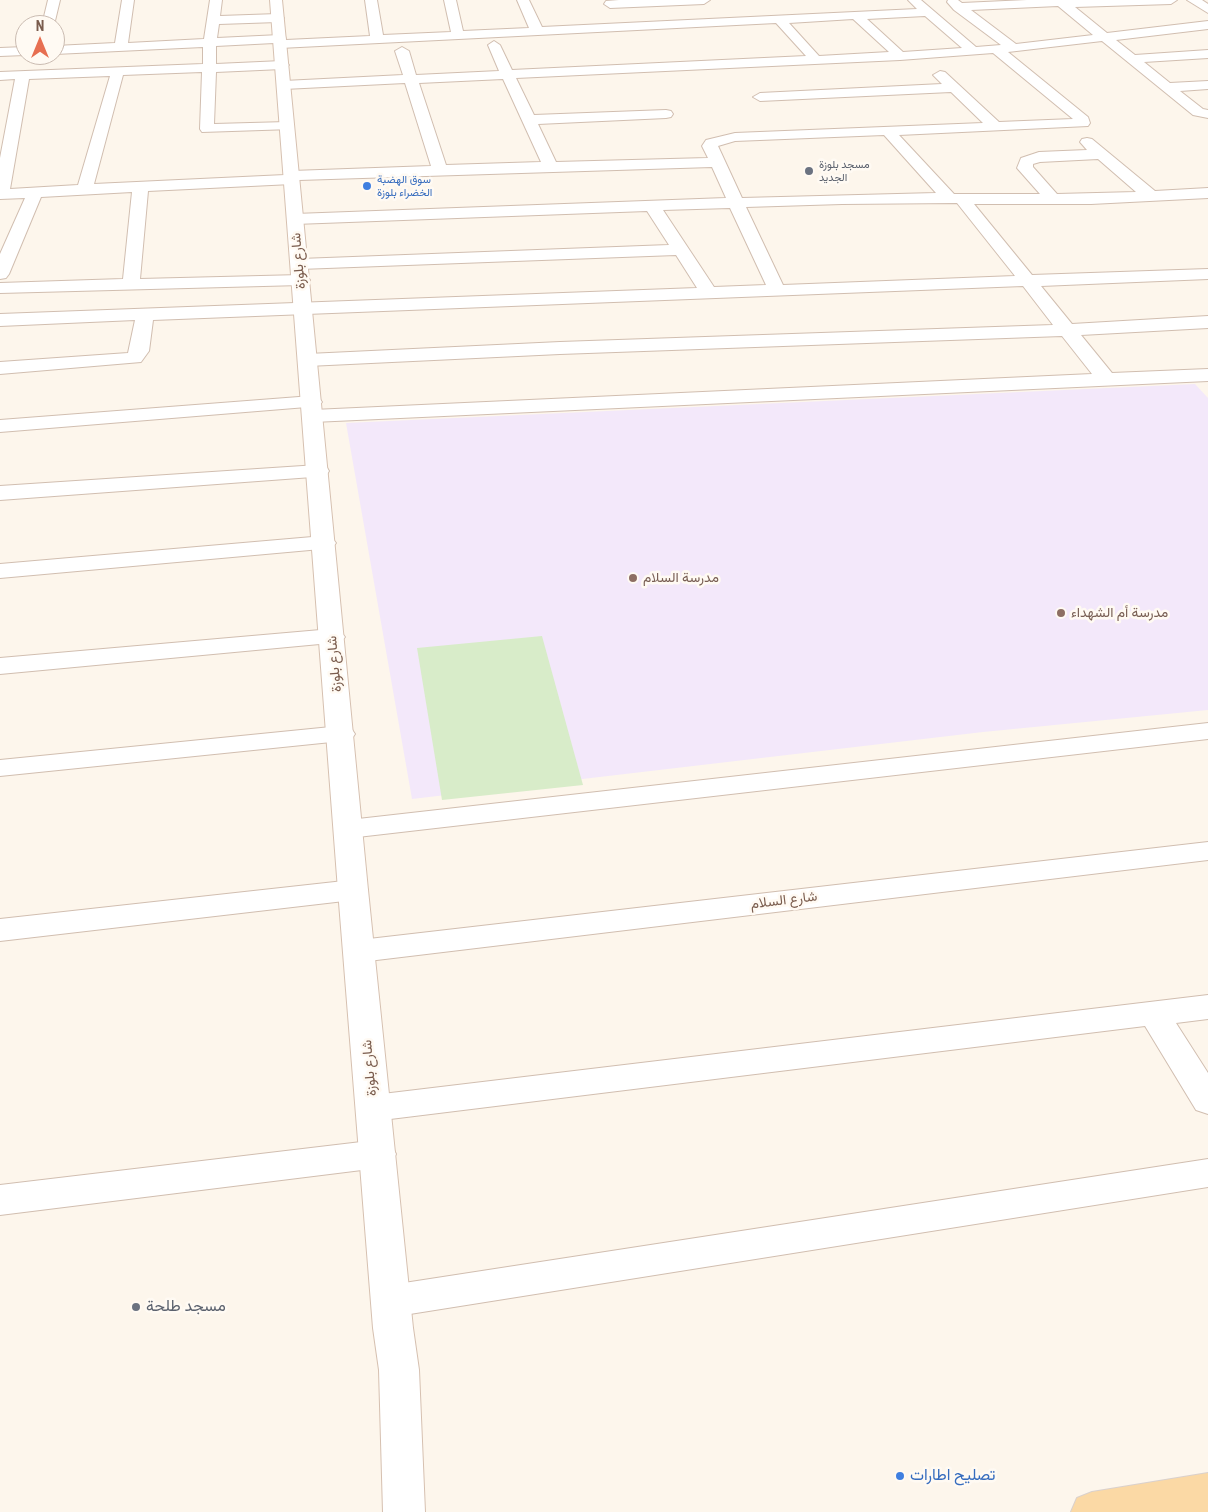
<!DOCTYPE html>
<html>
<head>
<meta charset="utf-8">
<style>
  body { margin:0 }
  #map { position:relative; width:1208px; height:1512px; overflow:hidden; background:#fdf6ec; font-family:"Roboto Condensed",sans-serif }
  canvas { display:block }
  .north { position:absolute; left:15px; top:15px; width:50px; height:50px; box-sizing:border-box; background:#fffaf3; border:1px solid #cabbb1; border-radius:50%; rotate:0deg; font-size:14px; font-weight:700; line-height:20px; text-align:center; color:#7a5c4d }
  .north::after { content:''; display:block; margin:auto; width:18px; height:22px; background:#e76f51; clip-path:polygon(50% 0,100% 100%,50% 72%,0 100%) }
</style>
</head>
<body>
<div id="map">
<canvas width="1208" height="1512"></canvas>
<div class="north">N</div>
</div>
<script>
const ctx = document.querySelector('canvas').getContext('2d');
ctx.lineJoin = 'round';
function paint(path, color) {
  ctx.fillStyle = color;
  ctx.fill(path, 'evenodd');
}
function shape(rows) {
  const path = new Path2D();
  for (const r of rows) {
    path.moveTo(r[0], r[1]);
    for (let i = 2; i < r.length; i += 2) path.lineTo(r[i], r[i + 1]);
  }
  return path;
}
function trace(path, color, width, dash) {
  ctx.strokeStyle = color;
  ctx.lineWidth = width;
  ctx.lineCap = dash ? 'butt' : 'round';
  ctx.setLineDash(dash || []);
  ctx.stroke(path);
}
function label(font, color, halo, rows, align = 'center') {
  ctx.font = font + ' "Roboto Condensed",Vazirmatn,sans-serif';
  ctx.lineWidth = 5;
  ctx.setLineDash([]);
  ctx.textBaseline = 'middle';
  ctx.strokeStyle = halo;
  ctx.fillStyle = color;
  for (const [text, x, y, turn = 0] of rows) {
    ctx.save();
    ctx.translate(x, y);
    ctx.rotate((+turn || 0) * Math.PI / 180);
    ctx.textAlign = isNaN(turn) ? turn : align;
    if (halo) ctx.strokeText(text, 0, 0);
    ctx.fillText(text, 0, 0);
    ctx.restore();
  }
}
const education = shape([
  [1195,384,1208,398,1208,710,983,732,412,799,346,423]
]);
const green = shape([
  [542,636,583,785,442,800,417,648]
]);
const street = shape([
  [48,0,60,0,54,25,42,25,48,0],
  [122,0,134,0,128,43,204,39,210,0,222,0,220,16,278,14,284,18,278,22,219,24,217,38,280,35,285,36,286,40,370,36,365,0,377,0,383,35,451,32,444,0,456,0,463,31,529,28,517,0,529,0,542,27,917,9,908,0,921,0,976,47,1001,45,954,10,947,2,948,0,958,0,962,3,1027,0,1177,0,1171,4,1075,7,1107,33,1208,21,1208,29,1116,40,1135,55,1208,50,1208,58,1144,62,1170,83,1208,81,1208,89,1180,91,1203,109,1208,110,1208,118,1193,115,1102,41,1008,52,1088,117,1090,123,1088,126,899,135,954,194,1040,194,1017,168,1021,158,1039,152,1087,150,1080,142,1082,139,1087,138,1092,139,1155,191,1208,188,1208,198,1091,204,974,204,1032,275,1208,269,1208,279,1041,286,1072,324,1208,316,1208,328,1081,335,1112,373,1208,369,1208,381,313,422,306,420,303,416,306,412,313,410,1092,374,1062,336,560,354,308,366,301,364,298,360,301,356,308,354,560,342,1053,325,1023,286,153,320,149,351,141,362,0,374,0,362,128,353,135,320,0,326,0,314,697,288,676,255,300,269,294,268,291,264,294,260,300,259,669,245,647,211,295,224,289,223,287,219,289,215,295,214,726,198,712,167,299,180,292,184,148,191,140,279,301,275,307,276,310,280,307,284,301,285,0,293,0,283,123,279,132,192,41,197,9,274,6,278,0,279,0,254,25,198,0,199,0,158,15,79,0,80,0,72,203,64,203,47,55,54,55,46,115,43,122,0],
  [1058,6,1093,35,1016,44,971,10,1058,6],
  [925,16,962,48,903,52,867,19,925,16],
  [853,19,889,52,819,56,789,23,853,19],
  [776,23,806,56,512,70,500,45,494,41,488,45,499,71,416,75,409,51,402,47,395,51,403,75,284,81,277,85,284,89,405,83,431,166,292,171,285,175,94,184,123,75,202,72,200,129,202,132,292,129,294,126,292,123,287,122,214,124,216,72,282,69,289,65,282,61,216,64,216,46,274,43,275,47,280,48,776,23],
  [993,53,1073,119,999,122,945,72,940,71,933,75,942,84,760,93,753,97,760,101,951,92,983,123,735,133,706,140,702,146,708,158,556,162,538,124,666,118,671,117,673,114,671,111,666,110,534,115,516,78,900,60,993,53],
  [110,76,78,185,10,189,29,79,110,76],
  [503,79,541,162,446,165,419,83,503,79],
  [884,135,936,193,742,198,718,146,735,141,884,135],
  [1098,159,1136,192,1057,194,1033,167,1033,164,1040,162,1098,159],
  [957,203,1015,276,783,285,746,207,842,204,957,203],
  [730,208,766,285,714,287,663,210,730,208],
  [619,0,710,0,704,4,610,8,604,4,606,1,619,0],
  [1187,0,1202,0,1208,4,1208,13,1187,0],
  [25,47,25,55,0,56,0,48,25,47],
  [312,396,319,398,322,402,319,406,0,432,0,420,312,396],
  [318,465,326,466,329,471,326,476,0,500,0,486,318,465],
  [324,536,332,538,336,543,332,548,0,578,0,564,324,536],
  [332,629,341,632,345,637,341,642,0,674,0,658,332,629],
  [1208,723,1208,739,349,838,339,836,335,829,339,822,349,820,1208,723],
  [341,726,351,728,355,734,351,740,0,776,0,760,341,726],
  [1208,842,1208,860,360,962,349,959,344,951,349,943,360,940,1208,842],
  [353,880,364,883,368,890,364,897,353,900,0,941,0,919,353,880],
  [1208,995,1208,1019,1176,1023,1208,1073,1208,1114,1196,1110,1145,1026,374,1121,362,1117,357,1108,362,1099,374,1095,1208,995],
  [378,1140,391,1144,396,1154,391,1164,378,1168,0,1215,0,1185,378,1140],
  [1208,1159,1208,1187,391,1317,377,1313,372,1301,377,1289,391,1285,1208,1159]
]);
const secondary = shape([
  [270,0,282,0,368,890,413,1328,419,1370,425,1512,383,1512,379,1370,373,1328,338,890,270,0]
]);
const primary = shape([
  [1208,1473,1208,1512,1071,1512,1077,1498,1092,1492,1208,1473]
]);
const markers = [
  [809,171,5,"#6b7280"],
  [367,186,5,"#3f7fe0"],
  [633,578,5,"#8d6e63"],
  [1061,613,5,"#8d6e63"],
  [136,1307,5,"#6b7280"],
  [900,1476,5,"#3f7fe0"]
];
const farWorshipnames = [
  ["مسجد بلوزة",819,165],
  ["الجديد",819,178]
];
const farShopnames = [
  ["سوق الهضبة",377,180],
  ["الخضراء بلوزة",377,193]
];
const streetNames = [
  ["شارع بلوزة",299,261,-95],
  ["شارع بلوزة",335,664,-95],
  ["شارع السلام",784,901,-7],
  ["شارع بلوزة",370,1068,-95]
];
const educationNames = [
  ["مدرسة السلام",643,578],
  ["مدرسة أم الشهداء",1071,613]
];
const nearWorshipnames = [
  ["مسجد طلحة",146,1307]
];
const nearShopnames = [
  ["تصليح اطارات",910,1476]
];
paint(education, '#f3e8fa');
paint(green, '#d8ecc9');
trace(street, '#d1beb0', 2);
trace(secondary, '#d6c0b0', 2);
trace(primary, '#dad1cd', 2);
paint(street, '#fff');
paint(secondary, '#fff');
paint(primary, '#fbd9a5');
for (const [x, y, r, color] of markers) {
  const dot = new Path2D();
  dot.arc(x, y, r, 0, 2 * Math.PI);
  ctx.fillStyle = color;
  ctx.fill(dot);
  trace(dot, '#fffaf3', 2);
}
label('11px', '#5b616d', '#fffaf3', farWorshipnames, 'left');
label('11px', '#366cbe', '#fffaf3', farShopnames, 'left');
label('14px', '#7a5c4d', '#fffaf3', streetNames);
label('14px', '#785e54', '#fffaf3', educationNames, 'left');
label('16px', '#5b616d', '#fffaf3', nearWorshipnames, 'left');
label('16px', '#366cbe', '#fffaf3', nearShopnames, 'left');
</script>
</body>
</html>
